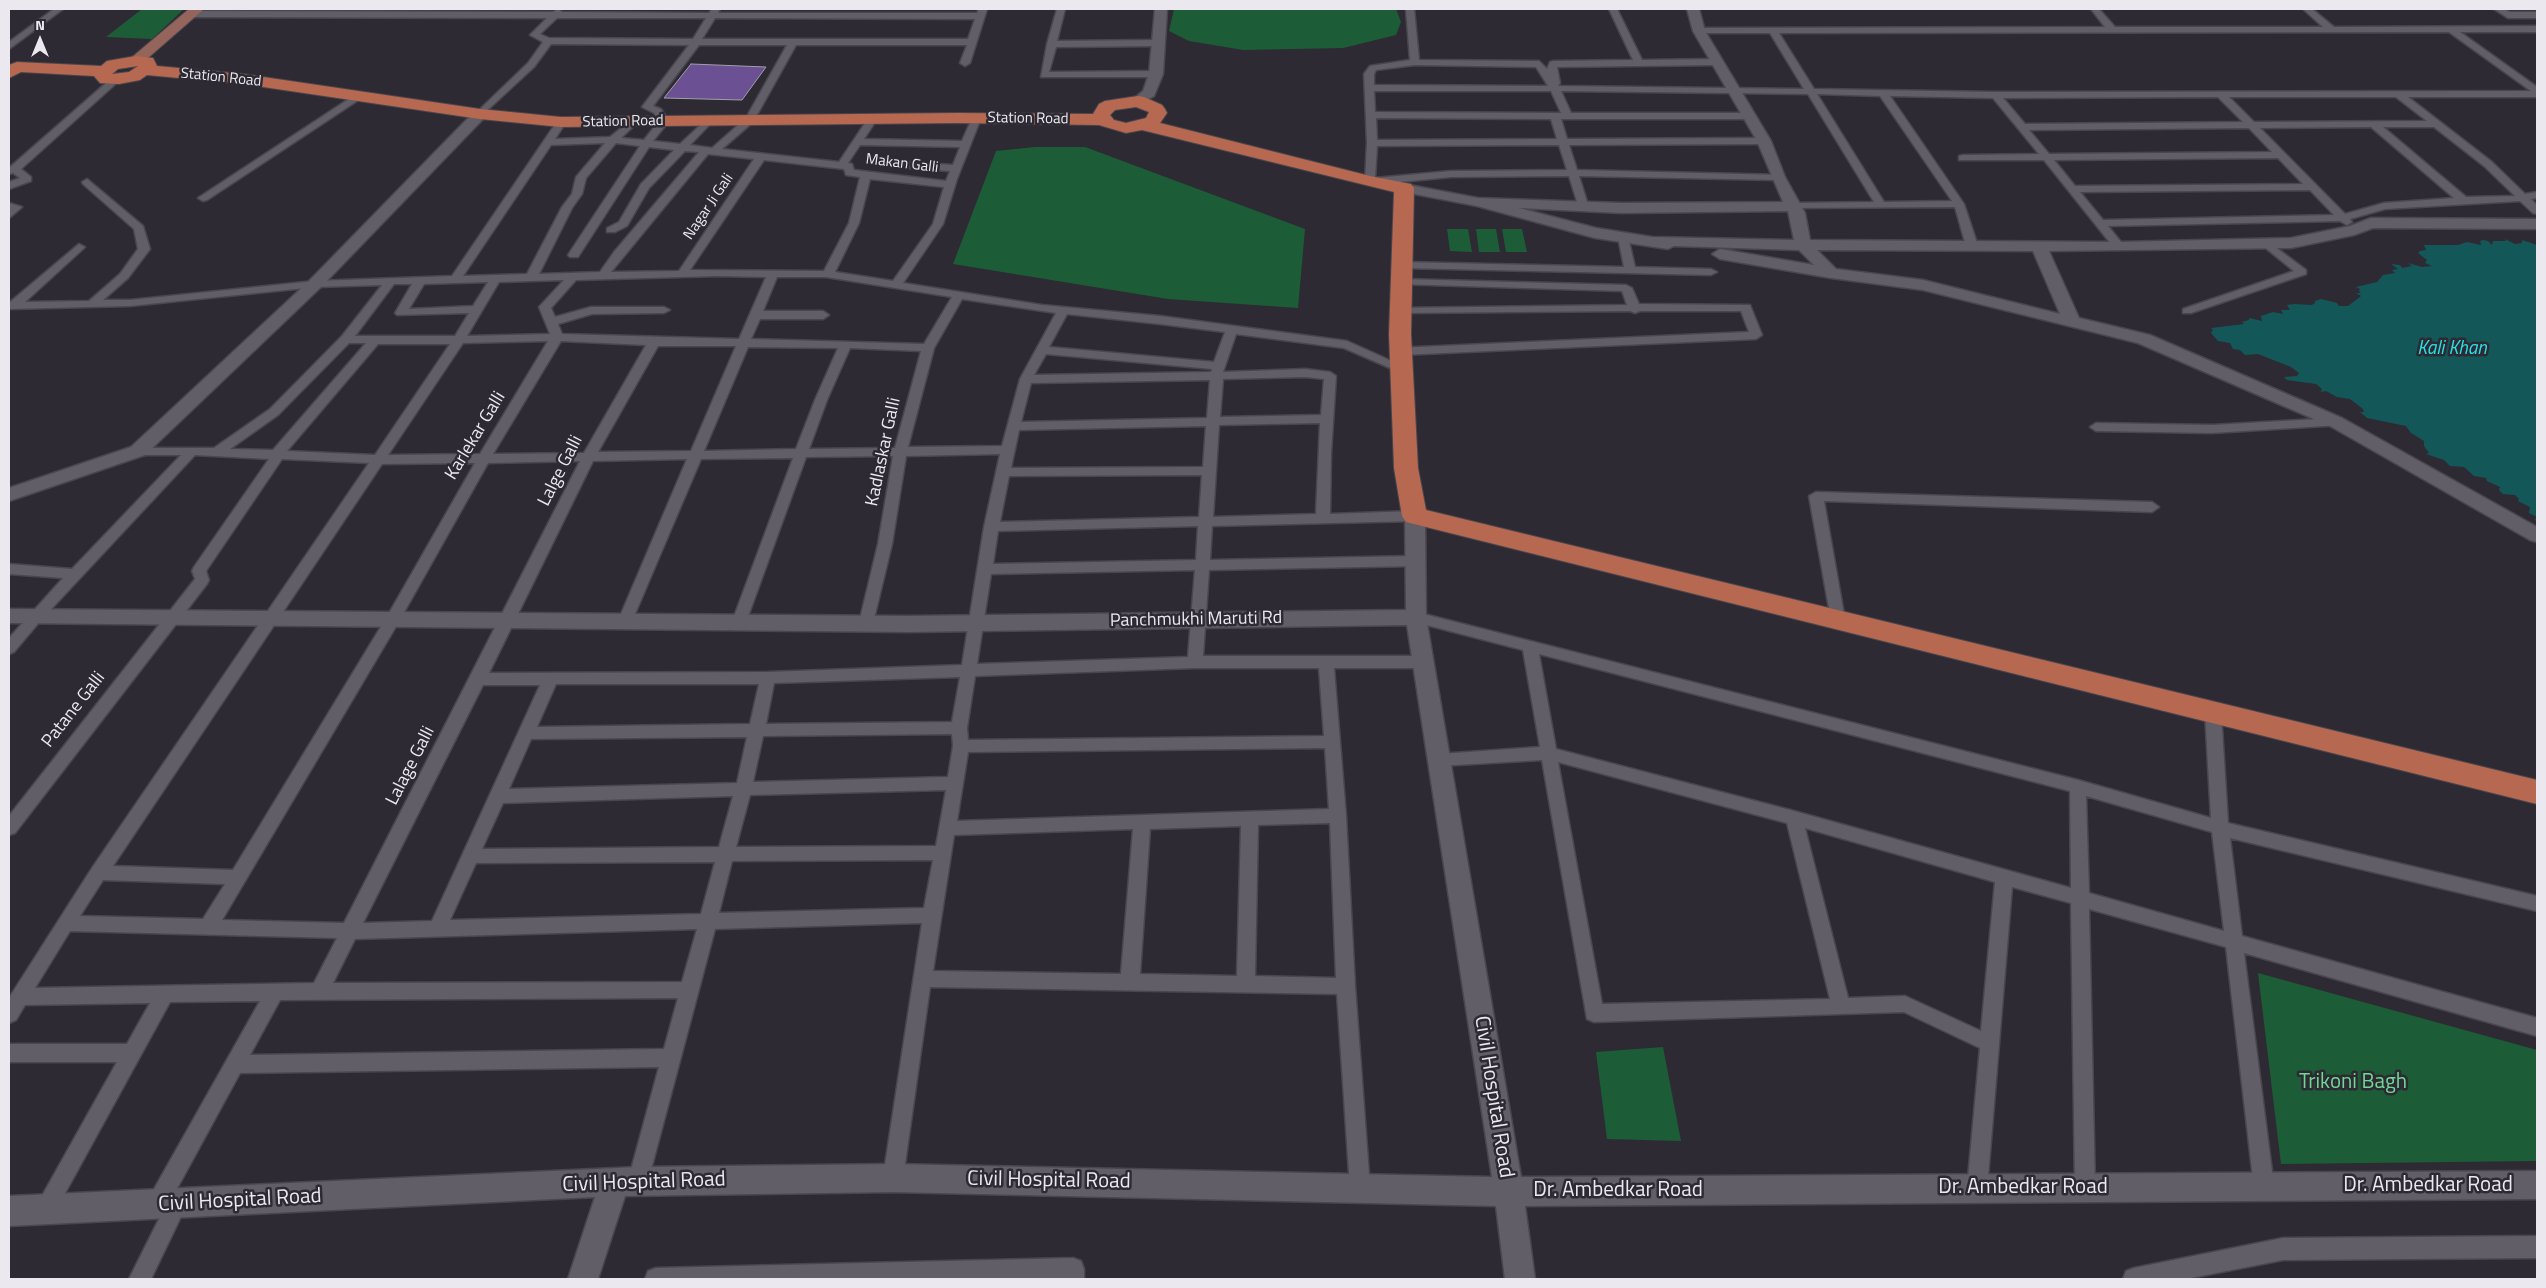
<!DOCTYPE html>
<html>
<head>
<meta charset="utf-8">
<style>
  body { margin:0 }
  #map { position:relative; width:2546px; height:1288px; overflow:hidden; background:#2d2a33; font-family:"Titillium Web",sans-serif }
  canvas { display:block }
  .frame { position:absolute; inset:0; border:10px solid #ebe9ef; pointer-events:none }
  .north { position:absolute; left:15px; top:15px; width:50px; height:50px; -webkit-text-stroke:4px #2d2a33; paint-order:stroke; rotate:0deg; font-size:14px; font-weight:700; line-height:20px; text-align:center; color:#ebe9ef }
  .north::after { content:''; display:block; margin:auto; width:18px; height:22px; background:#ebe9ef; clip-path:polygon(50% 0,100% 100%,50% 72%,0 100%) }
</style>
</head>
<body>
<div id="map">
<canvas width="2546" height="1288"></canvas>
<div class="frame"></div>
<div class="north">N</div>
</div>
<script>
const ctx = document.querySelector('canvas').getContext('2d');
ctx.lineJoin = 'round';
function paint(path, color) {
  ctx.fillStyle = color;
  ctx.fill(path, 'evenodd');
}
function shape(rows) {
  const path = new Path2D();
  for (const r of rows) {
    path.moveTo(r[0], r[1]);
    for (let i = 2; i < r.length; i += 2) path.lineTo(r[i], r[i + 1]);
  }
  return path;
}
function trace(path, color, width, dash) {
  ctx.strokeStyle = color;
  ctx.lineWidth = width;
  ctx.lineCap = dash ? 'butt' : 'round';
  ctx.setLineDash(dash || []);
  ctx.stroke(path);
}
function label(font, color, halo, rows, align = 'center') {
  ctx.font = font + ' "Titillium Web",sans-serif';
  ctx.lineWidth = 5;
  ctx.setLineDash([]);
  ctx.textBaseline = 'middle';
  ctx.strokeStyle = halo;
  ctx.fillStyle = color;
  for (const [text, x, y, turn = 0] of rows) {
    ctx.save();
    ctx.translate(x, y);
    ctx.rotate((+turn || 0) * Math.PI / 180);
    ctx.textAlign = isNaN(turn) ? turn : align;
    if (halo) ctx.strokeText(text, 0, 0);
    ctx.fillText(text, 0, 0);
    ctx.restore();
  }
}
const green = shape([
  [142,9,184,9,152,39,106,37],
  [1174,9,1396,9,1401,22,1396,35,1343,48,1243,50,1189,41,1169,31],
  [1035,147,1085,147,1305,229,1298,308,1168,299,953,264,996,151],
  [1447,229,1468,229,1472,252,1450,251],
  [1476,229,1496,229,1500,252,1479,252],
  [1502,229,1522,229,1527,252,1506,252],
  [2258,973,2537,1050,2537,1161,2281,1164],
  [1663,1047,1681,1141,1607,1139,1596,1052]
]);
const water = shape([
  [2505,239,2515,244,2522,243,2522,240,2537,245,2537,523,2535,519,2537,517,2529,513,2530,507,2518,501,2519,499,2515,495,2503,494,2499,490,2500,487,2487,481,2486,478,2474,476,2464,467,2450,466,2444,460,2426,454,2429,453,2424,446,2424,441,2411,433,2406,426,2367,418,2360,412,2364,412,2363,409,2350,399,2337,397,2326,391,2321,392,2322,389,2316,384,2287,380,2284,377,2297,376,2299,373,2291,367,2258,354,2245,355,2240,350,2233,349,2230,343,2218,341,2211,333,2213,330,2211,328,2244,324,2242,322,2249,320,2249,318,2262,321,2261,316,2273,312,2283,314,2281,310,2290,310,2287,305,2294,304,2312,305,2315,303,2315,301,2321,299,2337,303,2339,306,2348,306,2361,296,2356,293,2361,293,2359,291,2360,289,2356,287,2377,282,2383,275,2395,273,2392,270,2398,269,2391,264,2400,265,2402,268,2412,266,2408,263,2422,267,2432,266,2425,263,2427,260,2418,253,2420,251,2426,250,2424,245,2458,245,2467,242,2481,245,2480,241,2483,240,2488,241,2492,245,2493,241,2506,241]
]);
const building = shape([
  [691,64,766,67,742,100,664,98,691,64]
]);
const street = shape([
  [54,9,63,9,9,49,9,42,54,9],
  [558,9,562,12,709,13,712,9,720,9,718,13,977,13,979,9,987,9,970,63,965,66,960,63,967,45,796,45,753,122,722,149,839,162,869,117,877,119,864,139,962,141,973,116,979,116,981,118,957,179,943,224,903,283,1042,305,1160,316,1347,341,1407,368,1405,371,1397,371,1344,348,1236,334,1223,372,1305,369,1330,372,1336,376,1331,453,1330,514,1415,511,1422,516,1415,521,1212,526,1210,560,1415,556,1422,561,1415,566,1209,570,1203,656,1423,656,1428,658,1431,662,1428,666,1423,668,1334,668,1346,816,1355,986,1370,1188,1367,1195,1360,1198,1353,1195,1350,1188,1337,994,930,987,903,1178,900,1185,893,1188,886,1185,883,1178,922,923,715,929,648,1181,645,1188,638,1191,631,1188,628,1181,659,1067,240,1073,173,1196,177,1194,184,1197,187,1204,151,1279,129,1279,162,1213,156,1215,149,1212,146,1205,149,1198,260,1001,170,1002,52,1217,45,1220,38,1217,35,1210,38,1203,117,1062,9,1062,9,1044,127,1044,150,1003,25,1005,16,1020,9,1023,9,998,92,868,369,463,282,459,206,571,209,580,207,584,15,833,9,835,9,816,195,579,192,571,194,567,269,459,195,455,41,620,14,652,9,654,9,638,63,578,9,574,9,564,72,569,181,455,138,455,131,451,133,448,214,448,270,409,342,336,382,285,315,287,130,306,9,309,9,303,79,244,85,247,83,249,25,302,89,301,120,274,138,249,134,229,83,184,82,182,87,179,143,226,150,249,128,278,103,300,130,300,315,281,452,276,558,120,566,122,555,139,610,137,634,118,639,121,621,138,644,140,659,121,654,113,642,107,689,45,551,44,534,67,480,117,477,116,477,112,528,63,543,42,530,35,547,18,191,17,187,14,191,11,553,12,558,9],
  [557,18,706,18,693,39,549,38,540,34,557,18],
  [715,18,975,19,968,39,702,39,715,18],
  [699,45,787,45,746,118,712,148,690,145,713,121,708,118,680,144,653,141,669,121,661,109,653,106,699,45],
  [605,143,576,177,572,194,562,207,527,274,463,276,551,145,605,143],
  [616,143,640,146,568,255,570,257,578,257,649,147,674,150,641,184,619,222,607,228,607,232,615,232,627,226,649,188,685,151,699,152,614,252,600,272,539,274,572,208,582,194,586,178,616,143],
  [860,145,960,147,953,165,906,162,901,165,906,168,950,171,946,181,854,170,852,164,848,163,860,145],
  [708,154,754,159,679,271,611,272,708,154],
  [764,160,844,169,846,175,860,177,849,223,824,271,690,270,764,160],
  [870,179,944,187,933,224,893,281,835,272,859,223,870,179],
  [718,276,766,277,739,339,562,334,558,324,592,314,664,313,670,310,664,307,591,307,555,317,551,308,576,280,718,276],
  [777,277,826,277,952,297,924,344,751,339,760,319,823,319,829,315,823,311,763,311,777,277],
  [564,280,539,307,550,334,467,336,499,282,564,280],
  [488,282,473,306,409,309,424,284,488,282],
  [394,284,412,284,395,313,397,315,469,313,455,336,355,336,394,284],
  [962,299,1056,313,1020,379,1002,446,908,447,934,348,962,299],
  [1067,314,1160,324,1225,332,1214,362,1049,347,1067,314],
  [548,341,480,454,388,455,463,343,548,341],
  [561,341,646,345,584,453,493,454,561,341],
  [349,343,366,343,273,450,230,449,278,415,349,343],
  [378,344,450,344,375,455,287,451,378,344],
  [658,346,736,346,691,451,598,452,658,346],
  [748,347,838,348,815,400,796,449,704,451,748,347],
  [850,348,921,351,895,448,809,449,827,400,850,348],
  [1046,354,1212,369,1211,372,1034,375,1046,354],
  [1305,377,1324,379,1321,415,1220,417,1223,379,1305,377],
  [1210,380,1207,418,1021,422,1031,383,1210,380],
  [1320,423,1316,514,1213,517,1219,425,1320,423],
  [1206,426,1203,467,1011,468,1019,430,1206,426],
  [1000,454,984,527,962,665,768,672,489,673,593,461,687,459,618,621,620,625,625,626,630,625,632,621,701,459,793,458,732,622,734,626,739,627,744,626,746,622,806,457,893,456,878,544,859,623,861,627,866,628,871,627,873,623,892,544,906,456,1000,454],
  [580,461,344,923,222,920,398,623,488,463,580,461],
  [475,463,388,615,233,870,113,866,382,464,475,463],
  [1202,475,1199,517,1000,522,1009,476,1202,475],
  [1198,526,1196,560,993,564,998,531,1198,526],
  [1195,570,1188,657,977,664,991,574,1195,570],
  [1195,668,1319,668,1324,736,968,740,967,728,975,676,1195,668],
  [960,677,952,722,766,724,774,683,960,677],
  [556,684,759,684,750,724,537,727,556,684],
  [483,685,540,685,432,921,363,923,483,685],
  [952,734,953,746,948,777,753,782,763,736,952,734],
  [747,737,737,783,509,789,531,739,747,737],
  [1325,748,1329,809,957,821,968,752,1325,748],
  [946,790,936,846,736,847,750,795,946,790],
  [733,796,719,847,482,849,503,803,733,796],
  [1330,823,1336,978,1255,976,1258,825,1330,823],
  [1241,826,1237,976,1140,974,1150,829,1241,826],
  [1133,829,1121,974,933,971,954,835,1133,829],
  [933,860,924,908,719,913,732,861,933,860],
  [715,862,701,914,450,920,476,863,715,862],
  [103,880,225,884,203,919,80,916,103,880],
  [697,929,682,982,333,983,355,939,697,929],
  [70,931,337,938,314,983,35,988,70,931],
  [678,998,664,1049,250,1055,280,1000,678,998],
  [1057,9,1065,9,1057,41,1157,40,1161,43,1157,46,1056,47,1049,72,1156,71,1161,74,1156,77,1041,77,1047,44,1057,9],
  [1406,9,1414,9,1419,60,1539,61,1547,69,1550,62,1553,61,1633,60,1609,9,1617,9,1642,60,1717,59,1722,62,1717,65,1557,67,1560,83,1558,86,1804,89,1770,33,1696,33,1696,29,1699,28,2105,27,2091,9,2099,9,2115,27,2323,27,2303,9,2312,9,2334,27,2537,26,2537,32,2460,32,2537,87,2537,97,2408,97,2492,162,2525,194,2537,192,2537,198,2531,199,2537,205,2537,214,2533,213,2520,201,2385,209,2350,219,2352,222,2347,225,2340,221,2108,226,2125,247,2119,250,2115,249,2044,160,1959,160,1959,156,1963,155,2039,154,1993,98,1890,96,1964,204,1978,246,1972,249,1966,246,1955,207,1789,208,1789,204,1793,203,1874,202,1808,94,1561,91,1571,113,1747,113,1752,116,1747,119,1561,119,1567,139,1764,138,1769,141,1764,144,1569,145,1577,170,1782,175,1782,179,1778,180,1579,176,1588,205,1583,208,1578,205,1569,176,1451,177,1370,185,1365,182,1367,143,1364,74,1370,66,1410,60,1406,9],
  [2449,32,2531,91,1996,92,1814,89,1779,33,2449,32],
  [1415,65,1536,67,1548,86,1374,85,1374,74,1376,70,1415,65],
  [1374,91,1551,91,1561,113,1375,112,1374,91],
  [1817,94,1880,96,1952,201,1884,202,1817,94],
  [2218,97,2243,122,2025,124,2003,98,2218,97],
  [2229,97,2396,97,2427,121,2254,122,2229,97],
  [1376,118,1551,119,1557,139,1377,140,1376,118],
  [2371,127,2454,198,2384,203,2345,214,2260,128,2371,127],
  [2383,127,2434,127,2484,166,2515,196,2466,197,2383,127],
  [2249,128,2272,152,2049,154,2029,130,2249,128],
  [1559,145,1567,170,1451,171,1375,178,1377,146,1559,145],
  [2278,158,2303,184,2075,186,2054,160,2278,158],
  [2310,190,2334,215,2103,220,2080,192,2310,190],
  [2494,9,2504,9,2510,12,2537,12,2537,18,2508,18,2494,9],
  [113,77,121,79,21,169,31,177,31,181,9,189,9,182,20,178,13,173,9,174,9,168,113,77],
  [358,93,366,95,207,200,203,201,198,198,358,93],
  [9,203,22,207,9,218,9,203],
  [1623,234,1628,237,1635,267,1711,269,1717,272,1711,275,1402,268,1396,265,1402,262,1624,267,1618,237,1623,234],
  [2266,240,2306,270,2306,274,2191,313,2183,313,2183,309,2294,271,2262,245,2261,243,2266,240],
  [1401,279,1626,285,1632,288,1639,304,1750,305,1762,335,1756,339,1400,355,1394,351,1396,348,1749,332,1741,311,1640,311,1635,313,1630,311,1400,313,1394,310,1396,308,1627,305,1622,291,1397,284,1397,280,1401,279],
  [2336,418,2341,419,2342,422,2341,425,2212,433,2096,431,2090,427,2096,423,2212,425,2336,418],
  [1816,492,2152,502,2159,507,2152,512,1824,501,1845,620,1843,624,1838,625,1833,624,1831,620,1809,496,1816,492],
  [1416,612,2078,780,2211,818,2205,712,2207,708,2219,708,2221,712,2228,823,2537,896,2537,911,2230,838,2242,936,2537,1018,2537,1036,2244,953,2274,1187,2271,1194,2264,1197,2257,1194,2254,1187,2226,947,2089,909,2095,1188,2092,1195,2085,1198,2078,1195,2075,1188,2071,903,2012,887,1987,1189,1984,1196,1977,1199,1970,1196,1967,1189,1980,1048,1904,1012,1594,1022,1587,1019,1542,760,1439,766,1433,765,1431,760,1433,755,1439,754,1540,747,1523,650,1411,621,1409,617,1416,612],
  [1539,654,2070,791,2071,888,1794,811,1556,749,1539,654],
  [1558,762,1787,823,1830,999,1602,1004,1558,762],
  [2086,796,2212,832,2224,931,2089,893,2086,796],
  [1805,828,1995,882,1981,1031,1905,996,1848,998,1805,828],
  [2537,1236,2537,1258,2283,1260,2186,1279,2123,1279,2126,1271,2134,1268,2283,1238,2537,1236],
  [1073,1258,1081,1261,1084,1269,1084,1279,645,1279,648,1271,656,1268,1073,1258]
]);
const secondary = shape([
  [1155,9,1167,9,1163,74,1154,96,1138,105,1131,101,1143,91,1149,74,1155,9],
  [1687,9,1699,9,1705,31,1771,141,1785,177,1805,213,1810,240,2119,242,2291,238,2350,226,2371,218,2537,219,2537,229,2373,228,2354,235,2291,248,2049,251,2079,318,2150,335,2342,418,2537,527,2537,542,2530,540,2330,426,2138,343,1923,290,1831,278,1720,259,1712,254,1720,249,1814,265,1799,250,1674,246,1668,249,1595,238,1477,206,1399,191,1397,188,1404,184,1478,198,1621,203,1783,202,1757,141,1693,31,1687,9],
  [1519,208,1621,213,1788,211,1794,240,1652,237,1596,228,1519,208],
  [1817,250,2033,251,2060,314,1923,280,1836,269,1817,250],
  [480,110,485,111,487,114,485,117,321,287,145,455,9,501,9,488,131,447,309,281,475,111,480,110],
  [1415,509,1422,511,1425,516,1426,617,1521,1177,2537,1171,2537,1199,1525,1206,1535,1279,1505,1279,1496,1206,893,1192,625,1196,598,1279,568,1279,595,1197,9,1226,9,1196,638,1167,893,1164,1492,1177,1407,625,909,632,9,623,9,609,909,616,1406,610,1405,516,1408,511,1415,509]
]);
const primary = shape([
  [189,9,204,9,141,64,131,64,129,61,131,58,189,9]
]);
const highway = shape([
  [136,56,153,58,157,66,243,74,480,109,561,117,957,113,1093,114,1099,104,1105,101,1138,96,1144,97,1162,105,1165,109,1167,113,1160,123,1370,176,1411,184,1414,188,1411,334,1418,468,1426,510,2537,780,2537,804,1406,522,1402,516,1394,468,1389,334,1394,192,1142,130,1126,133,1099,125,957,123,561,127,480,119,243,84,147,75,140,80,119,84,100,83,94,76,21,72,9,78,9,65,17,62,101,66,107,61,136,56],
  [138,66,129,72,112,74,118,69,138,66],
  [1136,107,1149,112,1146,118,1126,123,1114,120,1110,115,1115,110,1136,107]
]);
const farStreetnames = [
  ["Station Road",221,78,6],
  ["Station Road",1028,119,1],
  ["Station Road",623,122,-1],
  ["Makan Galli",902,164,7],
  ["Nagar Ji Gali",709,207,-56]
];
const streetNames = [
  ["Karlekar Galli",476,436,-59],
  ["Kadlaskar Galli",884,452,-78],
  ["Lalge Galli",561,471,-63],
  ["Panchmukhi Maruti Rd",1196,620,-1],
  ["Patane Galli",74,710,-52],
  ["Lalage Galli",411,766,-63]
];
const waterNames = [
  ["Kali Khan",2452,349]
];
const nearParknames = [
  ["Trikoni Bagh",2353,1083]
];
const nearStreetnames = [
  ["Civil Hospital Road",1493,1097,81],
  ["Civil Hospital Road",1049,1181,1],
  ["Civil Hospital Road",644,1183,-2],
  ["Dr. Ambedkar Road",2428,1186],
  ["Dr. Ambedkar Road",2023,1188],
  ["Dr. Ambedkar Road",1618,1191],
  ["Civil Hospital Road",240,1201,-3]
];
paint(green, '#1c5d37');
paint(water, '#145759');
paint(building, '#6b5193');
trace(building, '#a29faa', 1);
trace(street, '#49464e', 3);
trace(secondary, '#49464e', 3);
trace(primary, '#49464e', 2);
trace(highway, '#49464e', 2);
paint(street, '#615e68');
paint(secondary, '#615e68');
paint(primary, '#95645a');
paint(highway, '#b76850');
label('15px', '#ebe9ef', '#2d2a33', farStreetnames);
label('18px', '#ebe9ef', '#2d2a33', streetNames);
label('italic 19px', '#23e2e7', '#2d2a33', waterNames);
label('21px', '#6fd895', '#2d2a33', nearParknames);
label('21px', '#ebe9ef', '#2d2a33', nearStreetnames);
</script>
</body>
</html>
